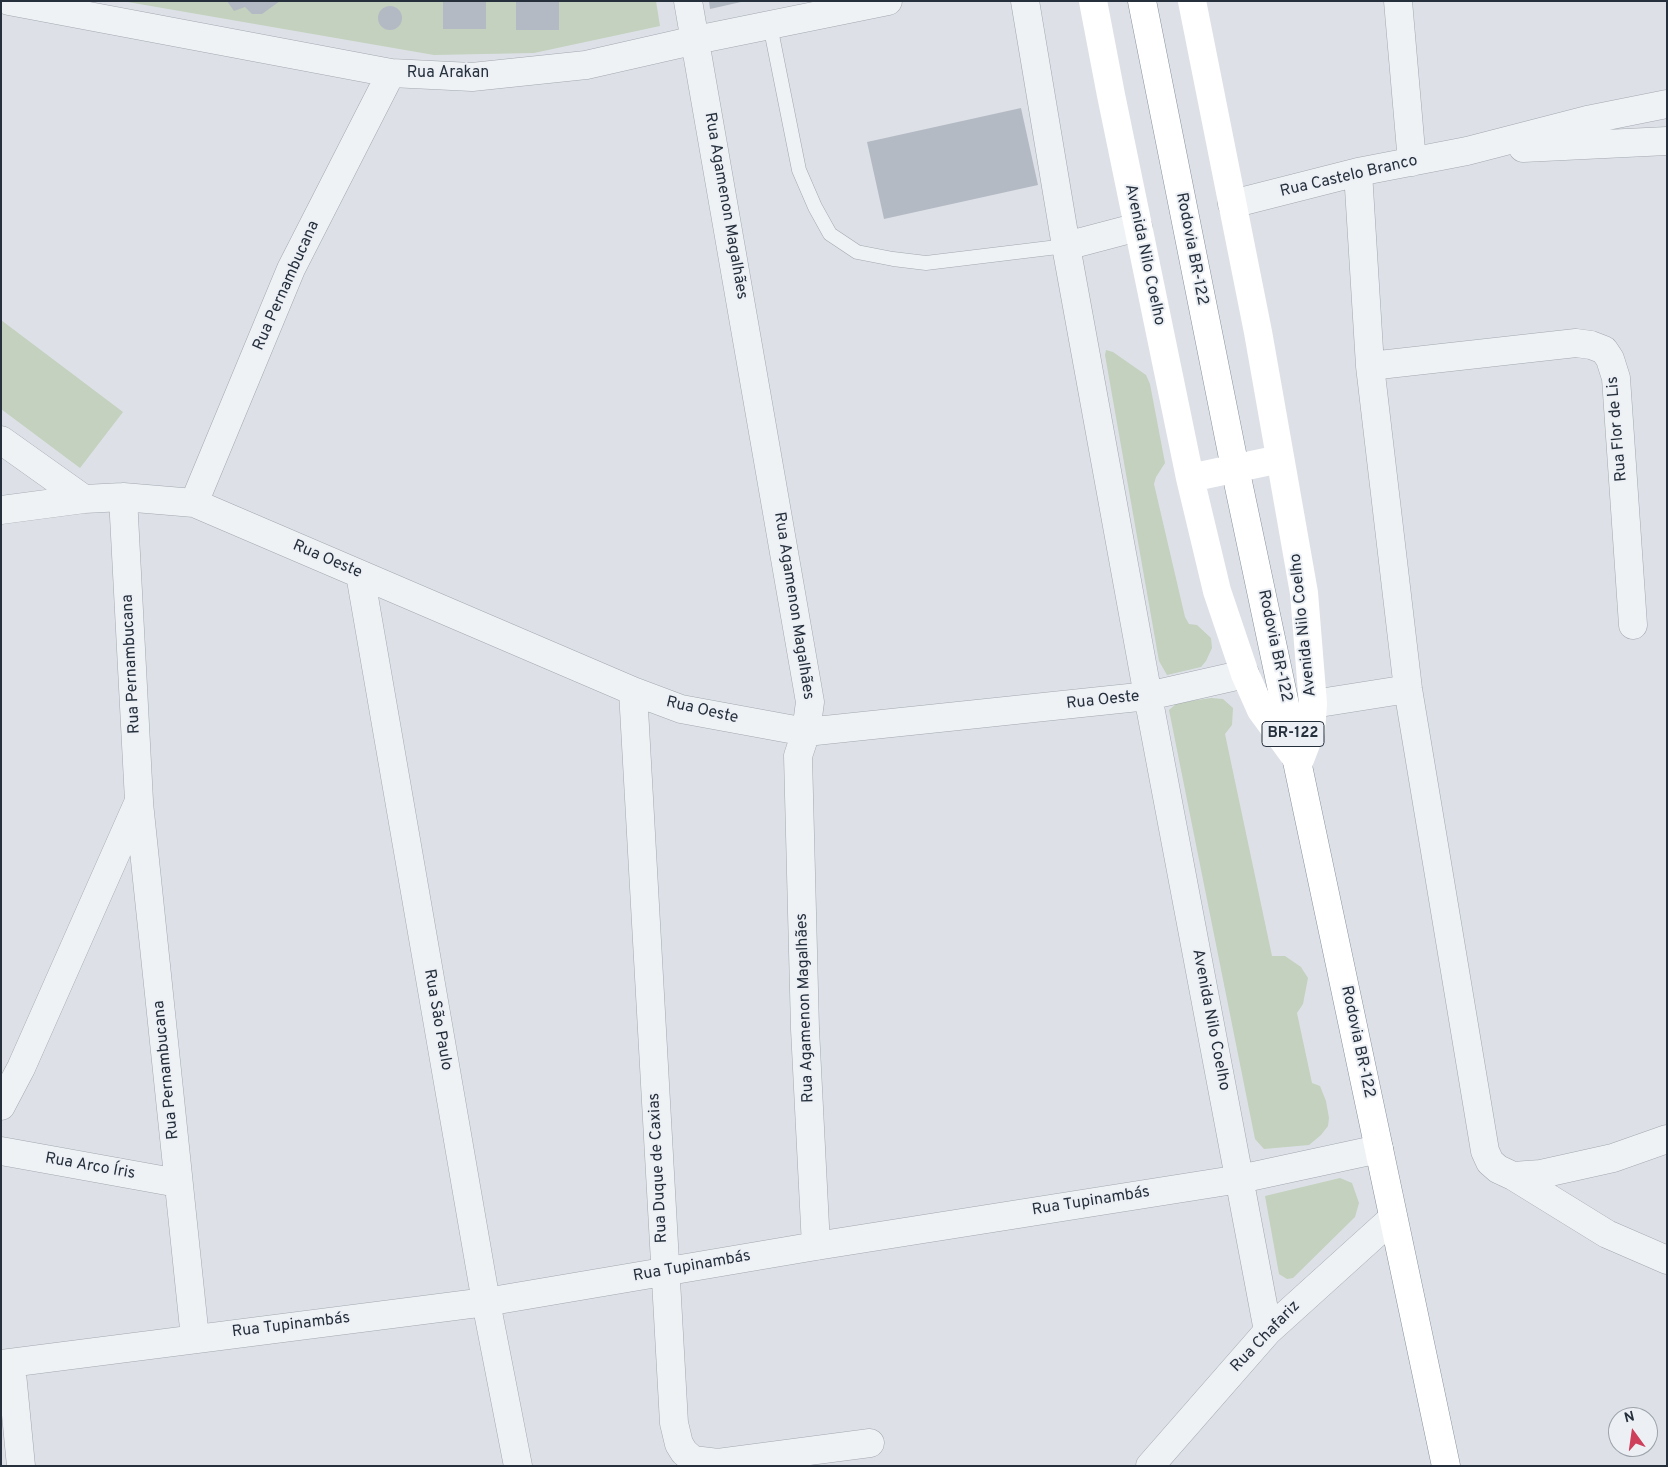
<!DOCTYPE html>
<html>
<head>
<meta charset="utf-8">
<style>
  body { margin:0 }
  #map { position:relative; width:1668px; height:1467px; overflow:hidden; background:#dde1e7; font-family:Overpass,sans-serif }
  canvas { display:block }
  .frame { position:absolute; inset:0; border:2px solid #26303d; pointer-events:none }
  .north { position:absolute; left:1608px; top:1407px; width:50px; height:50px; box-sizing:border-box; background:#ecf0f5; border:1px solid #9da3ab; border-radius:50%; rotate:346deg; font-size:14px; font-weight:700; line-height:20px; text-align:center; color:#26303d }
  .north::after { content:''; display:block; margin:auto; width:18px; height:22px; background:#ce3f5b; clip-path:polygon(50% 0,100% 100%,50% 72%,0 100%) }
</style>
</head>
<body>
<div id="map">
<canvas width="1668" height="1467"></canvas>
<div class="frame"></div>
<div class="north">N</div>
</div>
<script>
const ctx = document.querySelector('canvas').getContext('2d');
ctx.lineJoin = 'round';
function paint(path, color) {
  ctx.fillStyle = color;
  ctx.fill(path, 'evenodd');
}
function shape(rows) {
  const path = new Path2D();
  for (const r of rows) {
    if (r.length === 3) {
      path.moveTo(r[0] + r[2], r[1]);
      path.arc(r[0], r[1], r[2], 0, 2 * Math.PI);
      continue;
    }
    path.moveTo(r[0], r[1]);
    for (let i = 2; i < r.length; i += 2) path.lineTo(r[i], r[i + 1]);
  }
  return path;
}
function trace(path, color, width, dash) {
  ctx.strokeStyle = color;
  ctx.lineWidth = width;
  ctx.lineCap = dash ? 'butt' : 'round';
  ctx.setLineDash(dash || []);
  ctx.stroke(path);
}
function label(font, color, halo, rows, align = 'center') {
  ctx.font = font + ' Overpass,sans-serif';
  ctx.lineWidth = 4;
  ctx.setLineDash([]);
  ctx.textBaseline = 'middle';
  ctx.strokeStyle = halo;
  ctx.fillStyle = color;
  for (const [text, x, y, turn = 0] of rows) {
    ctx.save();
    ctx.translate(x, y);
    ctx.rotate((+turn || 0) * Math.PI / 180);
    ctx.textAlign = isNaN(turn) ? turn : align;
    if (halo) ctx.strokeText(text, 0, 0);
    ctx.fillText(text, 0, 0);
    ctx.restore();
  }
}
const green = shape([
  [122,1,656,1,660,26,534,53,434,55],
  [1,320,123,412,80,468,1,409],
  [1106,350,1113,352,1146,375,1150,384,1165,463,1156,477,1154,484,1185,617,1189,624,1197,625,1211,638,1212,648,1206,661,1201,667,1167,675,1159,661,1105,355],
  [1211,698,1223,699,1233,708,1232,725,1225,734,1272,956,1285,956,1301,967,1308,978,1303,1004,1297,1013,1312,1083,1320,1086,1326,1101,1329,1118,1328,1126,1321,1135,1309,1145,1264,1149,1255,1139,1169,710,1177,703],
  [1340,1178,1352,1183,1359,1203,1355,1217,1293,1278,1287,1279,1279,1274,1265,1196]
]);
const building = shape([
  [227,1,280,1,262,14,252,14,245,7,234,11],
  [443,1,486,1,486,29,443,29],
  [516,1,559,1,559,30,516,30],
  [709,1,741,1,741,2,710,9],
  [390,18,12],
  [1021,108,1038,185,884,219,867,142]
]);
const lane = shape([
  [770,25,799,170,815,207,830,234,857,252,893,259,926,263,1066,246]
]);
const street = shape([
  [9,1,391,73,472,77,586,65,696,40,888,1],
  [688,1,810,702,806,732,798,756,805,1029,816,1246],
  [1025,1,1066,246,1148,696,1268,1331],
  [1398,1,1412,162],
  [1523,148,1667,141],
  [1358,172,1370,366,1408,689,1485,1151,1490,1162,1498,1169,1513,1176,1607,1234,1667,1260],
  [1232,204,1358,172,1467,151,1587,120,1667,104],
  [1066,246,1138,227],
  [1370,366,1576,343,1591,345,1604,350,1610,359,1616,378,1633,625],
  [1,440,84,499],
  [194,503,291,269,391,73],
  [1,510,84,499,123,497,194,503,633,691,681,709,806,732,1148,696,1245,674],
  [360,574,486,1302,518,1466],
  [633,691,674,1423,679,1444,684,1452,693,1460,718,1463,870,1443],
  [1313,704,1408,689],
  [139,803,195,1338],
  [1,1106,21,1068,139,801,123,497],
  [1,1151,178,1183],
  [1513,1176,1541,1174,1613,1158,1667,1139],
  [11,1363,21,1466],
  [1,1364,486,1302,816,1246,1240,1179,1379,1149],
  [1150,1466,1268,1331,1393,1218]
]);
const secondary = shape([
  [1093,1,1111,95,1190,478,1217,591,1245,674,1261,710,1299,762],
  [1192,1,1258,332,1304,593,1313,704,1311,731,1299,762],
  [1190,478,1280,459]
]);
const highway = shape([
  [1142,1,1235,468,1446,1466]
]);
const shields = [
  [1293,734,62]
];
const shieldNames = [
  ["BR-122",1293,734]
];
const streetNames = [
  ["Rua Arakan",448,74],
  ["Rua Castelo Branco",1349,177,-13],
  ["Rua Agamenon Magalhães",725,206,80],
  ["Rodovia BR-122",1191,249,79],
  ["Avenida Nilo Coelho",1144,255,78],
  ["Rua Pernambucana",287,286,-66],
  ["Rua Flor de Lis",1618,429,-95],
  ["Rua Oeste",327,560,23],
  ["Rua Agamenon Magalhães",793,606,81],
  ["Avenida Nilo Coelho",1304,625,-96],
  ["Rodovia BR-122",1274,646,78],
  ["Rua Pernambucana",132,664,-93],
  ["Rua Oeste",1103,701,-6],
  ["Rua Oeste",702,711,13],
  ["Rua Agamenon Magalhães",806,1008,-92],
  ["Rua São Paulo",437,1020,80],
  ["Avenida Nilo Coelho",1210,1020,79],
  ["Rodovia BR-122",1357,1042,78],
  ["Rua Pernambucana",167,1070,-96],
  ["Rua Arco Íris",90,1167,10],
  ["Rua Duque de Caxias",659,1168,-93],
  ["Rua Tupinambás",1091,1202,-9],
  ["Rua Tupinambás",692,1267,-10],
  ["Rua Tupinambás",291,1326,-7],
  ["Rua Chafariz",1266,1337,-46]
];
paint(green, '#c3d1be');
paint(building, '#b4bac4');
trace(lane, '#a2a8b1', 15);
trace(street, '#a2a8b1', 29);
trace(highway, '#848f9d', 29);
trace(lane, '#eff2f5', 14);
trace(street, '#eff2f5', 28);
trace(secondary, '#fff', 28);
trace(highway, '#fff', 28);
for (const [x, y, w] of shields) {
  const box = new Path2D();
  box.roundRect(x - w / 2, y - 12.5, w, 25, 4);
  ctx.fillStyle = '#ecf0f5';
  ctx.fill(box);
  trace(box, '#26303d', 1);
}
label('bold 15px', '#26303d', null, shieldNames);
label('16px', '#26303d', '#ecf0f5', streetNames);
</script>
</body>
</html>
